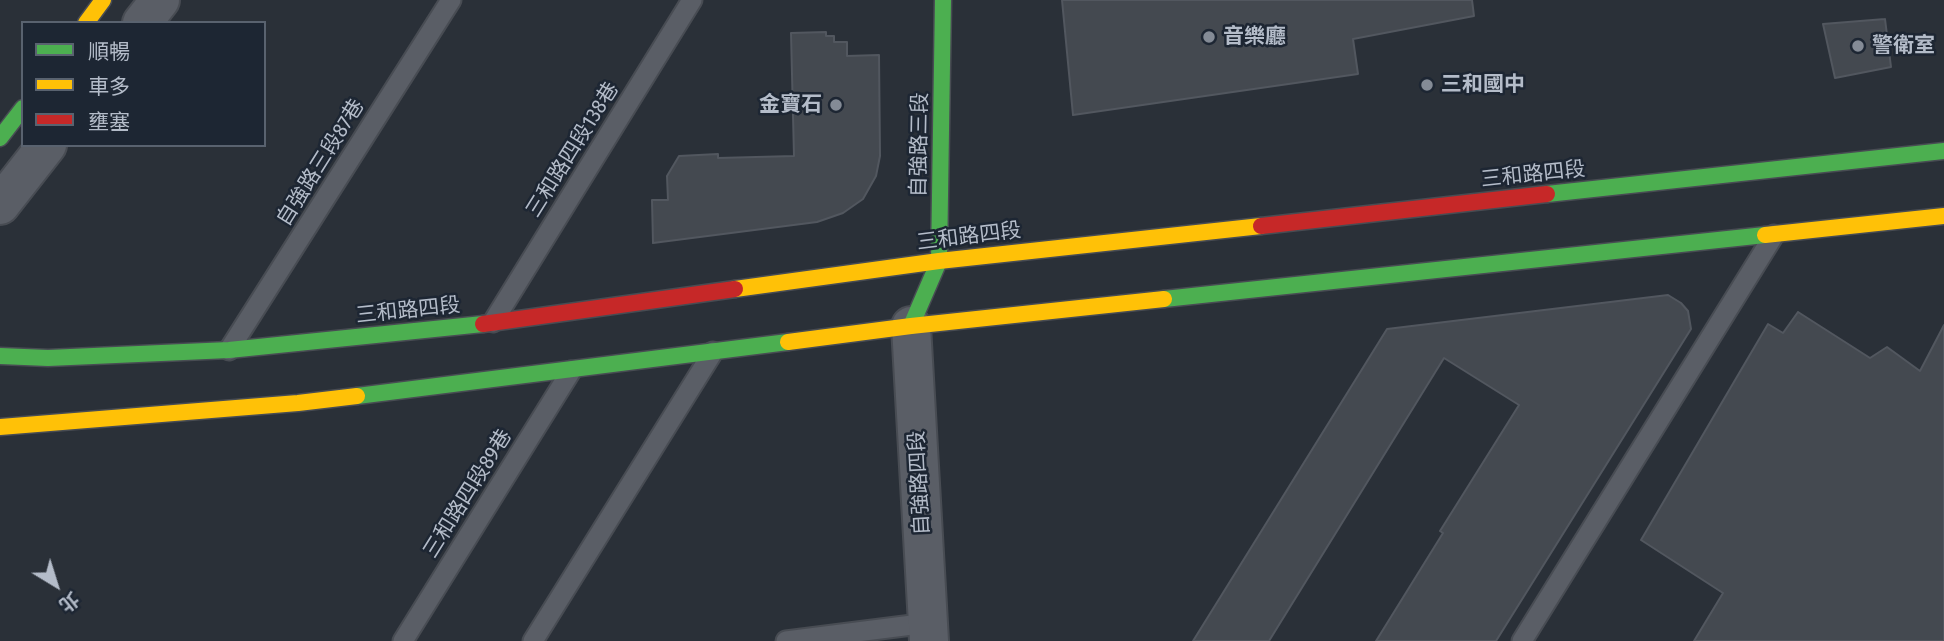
<!DOCTYPE html>
<html>
<head>
<meta charset="utf-8">
<style>
  body { margin:0 }
  #map { position:relative; width:1944px; height:641px; overflow:hidden; background:#2a3038; font-family:"Fira Sans Condensed","Noto Sans TC",sans-serif }
  canvas { display:block }
  .legend { position:absolute; left:21px; top:21px; width:245px; height:126px; box-sizing:border-box; background:#1d2633; border:2px solid #59626f; margin:0; padding:9px 12px; list-style:none; font-size:21px; color:#b4bcc9 }
  .legend li { display:flex; align-items:center; gap:14px; height:35px }
  .legend b { width:35px; border:2px solid #59626f }
  .north { position:absolute; left:21px; top:550px; width:70px; height:70px; -webkit-text-stroke:5px #1d2633; paint-order:stroke; rotate:142deg; font-size:19px; font-weight:700; line-height:28px; text-align:center; color:#b4bcc9 }
  .north::after { content:''; display:block; margin:auto; width:24px; height:32px; background:#b4bcc9; clip-path:polygon(50% 0,100% 100%,50% 72%,0 100%) }
</style>
</head>
<body>
<div id="map">
<canvas width="1944" height="641"></canvas>
<ul class="legend">
<li><b style="height:9px;background:#4caf50"></b>順暢</li>
<li><b style="height:9px;background:#ffc107"></b>車多</li>
<li><b style="height:9px;background:#c62828"></b>壅塞</li>
</ul>
<div class="north">北</div>
</div>
<script>
const ctx = document.querySelector('canvas').getContext('2d');
ctx.lineJoin = 'round';
function paint(path, color) {
  ctx.fillStyle = color;
  ctx.fill(path, 'evenodd');
}
function shape(rows) {
  const path = new Path2D();
  for (const r of rows) {
    path.moveTo(r[0], r[1]);
    for (let i = 2; i < r.length; i += 2) path.lineTo(r[i], r[i + 1]);
  }
  return path;
}
function trace(path, color, width, dash) {
  ctx.strokeStyle = color;
  ctx.lineWidth = width;
  ctx.lineCap = dash ? 'butt' : 'round';
  ctx.setLineDash(dash || []);
  ctx.stroke(path);
}
function label(font, color, halo, rows, align = 'center') {
  ctx.font = font + ' "Fira Sans Condensed","Noto Sans TC",sans-serif';
  ctx.lineWidth = 5;
  ctx.setLineDash([]);
  ctx.textBaseline = 'middle';
  ctx.strokeStyle = halo;
  ctx.fillStyle = color;
  for (const [text, x, y, turn = 0] of rows) {
    ctx.save();
    ctx.translate(x, y);
    ctx.rotate((+turn || 0) * Math.PI / 180);
    ctx.textAlign = isNaN(turn) ? turn : align;
    if (halo) ctx.strokeText(text, 0, 0);
    ctx.fillText(text, 0, 0);
    ctx.restore();
  }
}
const building = shape([
  [1062,0,1472,0,1474,16,1353,39,1358,74,1073,115,1062,0],
  [1885,19,1891,67,1835,78,1823,24,1885,19],
  [826,32,826,36,834,36,834,42,847,42,847,56,879,55,880,156,876,176,863,199,843,213,817,222,653,243,652,200,668,200,667,176,679,156,718,154,718,158,794,156,791,33,826,32],
  [1668,295,1681,303,1688,311,1691,329,1496,641,1376,641,1443,533,1440,531,1519,405,1444,358,1269,641,1193,641,1387,329,1668,295],
  [1798,312,1870,358,1887,347,1920,371,1944,325,1944,641,1694,641,1723,593,1641,540,1768,324,1783,333,1798,312]
]);
const lane = shape([
  [493,322,692,0],
  [229,350,451,0],
  [403,641,571,371],
  [533,641,713,352],
  [786,641,928,623],
  [1522,641,1774,235]
]);
const street = shape([
  [142,23,160,0],
  [0,205,47,145],
  [911,326,929,641]
]);
const fast = shape([
  [0,138,23,108],
  [1547,194,1944,151],
  [1164,299,1765,235],
  [911,326,939,261,943,0],
  [0,356,48,358,229,350,483,324],
  [357,396,788,342]
]);
const slow = shape([
  [86,23,103,0],
  [1765,235,1944,216],
  [735,289,939,261,1261,226],
  [788,342,911,326,1164,299],
  [0,427,298,403,357,396]
]);
const jam = shape([
  [1261,226,1547,194],
  [483,324,735,289]
]);
const markers = [
  [1209,37,7,"#848b96"],
  [1858,46,7,"#848b96"],
  [1427,85,7,"#848b96"],
  [836,105,7,"#848b96"]
];
const poiNames = [
  ["音樂廳",1223,37],
  ["警衛室",1872,46],
  ["三和國中",1441,85],
  ["金寶石",822,105,"right"]
];
const streetNames = [
  ["自強路三段",920,145,-89],
  ["三和路四段138巷",573,150,-58],
  ["自強路三段87巷",321,163,-58],
  ["三和路四段",1533,175,-6],
  ["三和路四段",969,237,-7],
  ["三和路四段",408,311,-6],
  ["自強路四段",920,483,-93],
  ["三和路四段89巷",468,494,-58]
];
paint(building, '#444950');
trace(building, '#52575f', 2);
trace(lane, '#484c53', 23);
trace(street, '#484c53', 42);
trace(fast, '#484c53', 19);
trace(slow, '#484c53', 19);
trace(jam, '#484c53', 19);
trace(lane, '#5a5e66', 19);
trace(street, '#5a5e66', 38);
trace(fast, '#4caf50', 16);
trace(slow, '#ffc107', 16);
trace(jam, '#c62828', 16);
for (const [x, y, r, color] of markers) {
  const dot = new Path2D();
  dot.arc(x, y, r, 0, 2 * Math.PI);
  ctx.fillStyle = color;
  ctx.fill(dot);
  trace(dot, '#1d2633', 2.5);
}
label('bold 21px', '#b4bcc9', '#1d2633', poiNames, 'left');
label('21px', '#b4bcc9', '#1d2633', streetNames);
</script>
</body>
</html>
